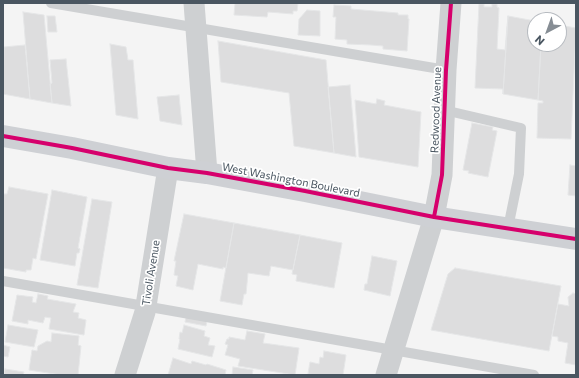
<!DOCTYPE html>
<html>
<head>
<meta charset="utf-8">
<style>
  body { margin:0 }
  #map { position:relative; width:579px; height:378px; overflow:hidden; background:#f4f4f4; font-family:Commissioner,sans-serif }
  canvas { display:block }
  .frame { position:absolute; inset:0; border:4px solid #4a5661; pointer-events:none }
  .north { position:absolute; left:527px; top:12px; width:40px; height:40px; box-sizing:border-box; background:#fff; border:1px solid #b7bbc0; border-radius:50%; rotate:221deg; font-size:11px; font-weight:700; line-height:16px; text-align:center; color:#4a5661 }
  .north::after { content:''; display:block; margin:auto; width:14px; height:18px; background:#868d94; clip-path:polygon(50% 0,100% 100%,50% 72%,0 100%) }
</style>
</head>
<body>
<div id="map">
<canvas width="579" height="378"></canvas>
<div class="frame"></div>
<div class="north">N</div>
</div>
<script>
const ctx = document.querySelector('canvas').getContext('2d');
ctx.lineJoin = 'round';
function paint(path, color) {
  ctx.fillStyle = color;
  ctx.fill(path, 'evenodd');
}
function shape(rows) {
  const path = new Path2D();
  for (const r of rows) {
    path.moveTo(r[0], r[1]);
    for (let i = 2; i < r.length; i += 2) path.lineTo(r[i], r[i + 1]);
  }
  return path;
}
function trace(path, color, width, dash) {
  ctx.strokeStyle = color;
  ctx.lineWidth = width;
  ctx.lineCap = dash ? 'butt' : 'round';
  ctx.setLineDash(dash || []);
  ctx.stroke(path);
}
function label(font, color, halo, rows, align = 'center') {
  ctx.font = font + ' Commissioner,sans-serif';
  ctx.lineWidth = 3.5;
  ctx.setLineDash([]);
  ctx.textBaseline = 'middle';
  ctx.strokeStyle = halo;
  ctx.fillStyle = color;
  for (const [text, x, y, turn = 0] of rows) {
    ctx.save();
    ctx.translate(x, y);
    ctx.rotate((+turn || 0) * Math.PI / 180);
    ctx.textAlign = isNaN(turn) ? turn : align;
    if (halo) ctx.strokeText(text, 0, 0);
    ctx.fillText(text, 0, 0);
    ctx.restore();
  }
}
const building = shape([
  [235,3,298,3,297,11,293,11,293,14,268,12,267,17,234,15,235,3],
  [479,4,484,4,484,7,492,7,492,4,497,4,497,7,499,8,497,49,505,50,508,16,503,94,503,89,475,88,479,4],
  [334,5,351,6,351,9,398,13,398,15,408,15,408,19,409,19,407,51,383,49,383,46,371,45,347,44,347,40,335,39,336,17,333,17,334,5],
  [307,10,320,11,320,36,298,35,299,19,307,10],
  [23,12,44,15,52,103,30,99,23,12],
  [47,16,55,16,57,32,48,32,47,16],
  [508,16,535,21,535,44,541,44,538,100,503,94,508,16],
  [559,25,576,28,571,139,537,138,538,103,543,103,543,101,538,100,541,44,559,44,559,25],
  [218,41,326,60,334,153,294,146,289,93,221,82,218,41],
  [110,44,126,47,128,60,133,60,138,119,116,115,110,44],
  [25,45,30,99,3,94,4,47,25,45],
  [66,59,71,106,52,103,50,84,52,83,50,60,66,59],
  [350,85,356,157,334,153,328,87,350,85],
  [179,95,182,125,160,121,157,97,179,95],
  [377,99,385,101,384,105,421,112,418,167,359,157,355,100,376,104,377,99],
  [472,123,493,127,492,130,497,131,488,177,468,173,469,171,463,170,472,123],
  [570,165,576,166,576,196,568,195,570,165],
  [9,187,48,194,36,259,33,258,31,270,26,270,26,272,3,268,3,194,7,194,9,187],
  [52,190,87,197,78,248,80,249,79,253,77,253,75,266,40,260,52,190],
  [92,199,112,202,98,288,77,285,92,199],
  [184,214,234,223,226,268,223,267,223,269,198,264,193,290,176,286,178,276,174,275,176,261,174,261,184,214],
  [234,223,300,235,293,270,271,266,269,276,248,273,246,294,244,294,242,305,220,301,234,223],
  [300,235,342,243,334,288,296,281,297,275,292,274,300,235],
  [372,256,397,261,390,296,364,290,365,284,367,284,372,256],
  [455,268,561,286,549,351,431,330,448,274,455,268],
  [573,293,576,294,576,365,565,363,568,343,558,341,558,337,552,336,558,304,569,306,568,297,573,293],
  [38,294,48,296,47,299,76,304,73,312,79,313,78,318,86,320,84,335,49,329,51,318,45,317,43,323,28,320,28,324,12,321,17,295,33,297,32,302,36,303,38,294],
  [186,317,207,321,206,326,185,322,186,317],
  [8,325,38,330,34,347,5,342,8,325],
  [184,325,205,331,204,336,210,338,208,345,215,346,212,357,178,349,180,339,179,339,180,332,182,333,184,325],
  [247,331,265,334,263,343,299,348,295,375,238,366,240,359,225,355,228,345,225,344,227,339,229,339,229,337,245,340,247,331],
  [52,333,79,336,78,345,81,346,78,375,61,375,29,370,32,350,37,351,38,346,47,341,51,342,52,333],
  [3,345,10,347,8,357,3,356,3,345],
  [324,351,346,355,343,375,318,375,308,374,310,362,319,364,320,357,323,358,324,351],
  [173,358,191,364,192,361,206,365,207,364,226,370,225,375,168,375,173,358],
  [233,367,253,370,252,375,232,375,233,367],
  [5,369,24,372,23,375,4,375,5,369]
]);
const service = shape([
  [51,3,446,70],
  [444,110,521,128,519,174,508,228],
  [3,281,534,375]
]);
const minor = shape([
  [194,3,207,173],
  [125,375,145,312,168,168],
  [386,375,434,217,442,175,446,70,451,3]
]);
const secondary = shape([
  [3,136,72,148,168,168,207,173,305,191,434,217,576,239]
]);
const cycleway = shape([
  [3,136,72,148,168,168,207,173,305,191,434,217,576,239],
  [434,217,442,175,446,70,451,3]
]);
const streetNames = [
  ["Redwood Avenue",436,110,-88],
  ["West Washington Boulevard",291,180,11],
  ["Tivoli Avenue",151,273,-81]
];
paint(building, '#ddddde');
trace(building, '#e5e6e7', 1);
trace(service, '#ced0d2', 10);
trace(minor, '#ced0d2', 21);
trace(secondary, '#ced0d4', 22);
trace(cycleway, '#d6006c', 4);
label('11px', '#4a5661', '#fff', streetNames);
</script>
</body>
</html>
